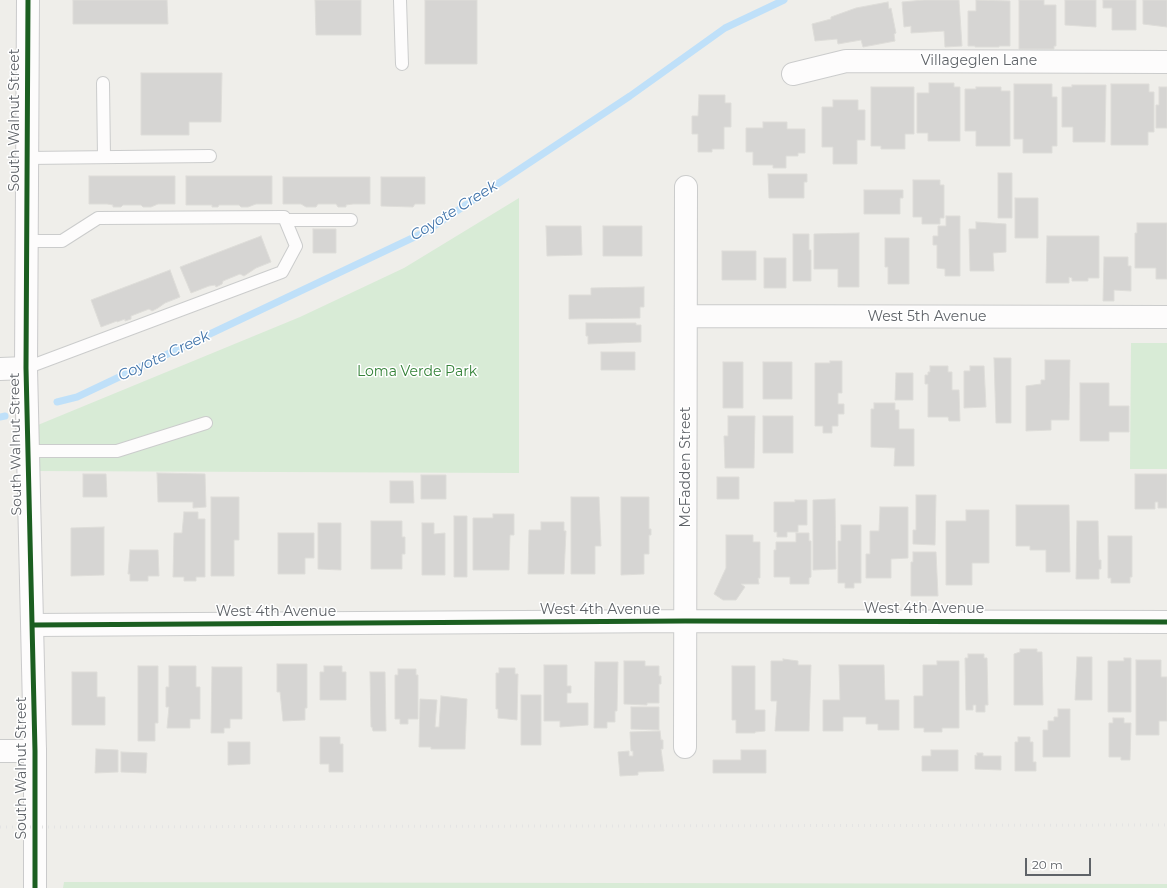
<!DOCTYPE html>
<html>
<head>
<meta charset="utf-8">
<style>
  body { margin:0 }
  #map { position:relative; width:1167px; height:888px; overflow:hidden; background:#efeeea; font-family:Montserrat,sans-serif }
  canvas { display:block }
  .scale { position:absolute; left:1025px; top:858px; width:66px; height:18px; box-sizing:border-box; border:2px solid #5f6368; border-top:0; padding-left:5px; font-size:12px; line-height:14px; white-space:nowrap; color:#5f6368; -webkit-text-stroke:3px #fff; paint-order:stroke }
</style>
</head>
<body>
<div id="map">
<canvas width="1167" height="888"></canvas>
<div class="scale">20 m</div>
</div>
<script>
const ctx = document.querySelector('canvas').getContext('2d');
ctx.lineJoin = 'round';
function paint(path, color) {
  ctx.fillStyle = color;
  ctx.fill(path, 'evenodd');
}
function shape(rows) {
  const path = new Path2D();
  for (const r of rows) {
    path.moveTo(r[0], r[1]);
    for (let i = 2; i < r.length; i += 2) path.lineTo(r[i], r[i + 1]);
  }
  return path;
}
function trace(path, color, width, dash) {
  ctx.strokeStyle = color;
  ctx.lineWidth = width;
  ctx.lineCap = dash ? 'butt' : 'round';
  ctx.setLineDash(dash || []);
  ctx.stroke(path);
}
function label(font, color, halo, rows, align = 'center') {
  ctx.font = font + ' Montserrat,sans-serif';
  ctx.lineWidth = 3;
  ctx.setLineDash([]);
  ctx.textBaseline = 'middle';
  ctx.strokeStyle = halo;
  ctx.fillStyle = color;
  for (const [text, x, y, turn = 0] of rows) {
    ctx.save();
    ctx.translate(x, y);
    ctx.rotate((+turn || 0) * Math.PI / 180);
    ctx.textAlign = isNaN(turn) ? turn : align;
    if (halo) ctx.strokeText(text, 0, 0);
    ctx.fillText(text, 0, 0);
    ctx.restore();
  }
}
const green = shape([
  [519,198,519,473,33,471,33,427,300,317,404,268],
  [1131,343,1167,343,1167,469,1130,469],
  [64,882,1167,884,1167,888,63,888]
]);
const stream = shape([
  [57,402,77,397,425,232,630,96,725,28,784,0],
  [0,417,5,416]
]);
const building = shape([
  [73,0,167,0,168,24,73,24,73,0],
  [315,0,361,0,361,35,316,35,315,0],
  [425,0,477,0,477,64,425,64,425,0],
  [924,0,959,0,962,46,945,47,944,31,911,33,911,26,904,27,902,2,924,0],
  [976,0,1010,1,1010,46,999,46,999,47,975,47,975,46,968,46,968,11,976,11,976,0],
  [1019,0,1044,0,1044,5,1056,5,1056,46,1054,46,1054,49,1019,49,1019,0],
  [1065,0,1096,0,1096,27,1065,25,1065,0],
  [1103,0,1136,0,1136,30,1112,30,1112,8,1103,8,1103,0],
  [1143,0,1167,0,1167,27,1143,24,1143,0],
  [888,2,889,9,891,8,896,33,894,34,895,41,863,47,861,40,838,44,837,39,815,41,812,24,831,19,831,17,856,8,888,2],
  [141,73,222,73,221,122,189,122,189,135,141,135,141,73],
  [929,83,954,83,954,87,960,87,960,141,928,141,928,133,917,133,917,93,929,93,929,83],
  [1014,84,1052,84,1052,97,1057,97,1057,146,1052,146,1052,153,1023,153,1023,139,1014,139,1014,84],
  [1111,84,1149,84,1149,92,1154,92,1154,132,1148,132,1148,145,1111,145,1111,84],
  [1072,85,1106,85,1105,142,1073,142,1073,127,1062,127,1062,87,1072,87,1072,85],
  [871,87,914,87,914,134,905,134,905,149,881,149,881,146,871,146,871,87],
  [976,87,1001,87,1001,91,1010,91,1010,146,976,146,976,131,965,131,965,89,976,89,976,87],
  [1159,87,1167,87,1167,128,1156,128,1156,105,1159,105,1159,87],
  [699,95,725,95,725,103,731,103,731,127,724,127,724,149,712,149,712,152,698,152,698,134,692,134,692,116,698,116,699,95],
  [833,100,858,100,858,110,865,110,865,140,857,140,857,164,833,164,833,147,822,147,822,107,833,107,833,100],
  [763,122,787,122,787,129,805,129,805,153,798,153,798,156,786,156,786,168,773,168,773,165,753,165,753,152,746,152,746,128,763,128,763,122],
  [998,173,1012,173,1012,218,998,218,998,173],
  [768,174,807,174,807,182,804,182,804,198,769,198,768,174],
  [89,176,175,176,175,204,158,204,151,207,143,207,141,205,123,205,121,207,113,207,113,205,107,204,89,204,89,176],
  [186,176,272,176,272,204,256,204,248,207,241,207,239,205,219,205,218,207,212,207,212,205,186,205,186,176],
  [283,177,370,177,370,204,353,204,346,205,346,207,338,207,336,204,318,204,316,207,306,207,301,204,283,204,283,177],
  [381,177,425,177,425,204,415,204,413,207,381,206,381,177],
  [913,180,940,180,940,185,944,185,944,218,940,218,940,224,922,224,922,217,913,217,913,180],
  [864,190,903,190,903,198,900,198,900,214,864,214,864,190],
  [1015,198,1038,198,1038,238,1015,238,1015,198],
  [946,216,960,216,960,276,945,276,945,269,937,268,937,245,933,245,933,236,938,236,938,226,946,226,946,216],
  [976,222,1006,224,1006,252,993,253,994,271,970,271,969,229,976,229,976,222],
  [1137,223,1167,223,1167,279,1156,279,1156,268,1135,268,1135,233,1137,233,1137,223],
  [546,226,581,226,582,255,547,256,546,226],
  [603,226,642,226,642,256,603,256,603,226],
  [313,229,336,229,336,253,313,253,313,229],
  [859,233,859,287,838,287,838,269,814,269,814,234,859,233],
  [793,234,809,234,809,250,811,250,811,281,793,281,793,234],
  [261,236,271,262,256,268,244,276,240,274,223,281,222,284,216,287,215,285,209,286,191,293,180,267,261,236],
  [1047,236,1099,236,1099,278,1088,278,1088,281,1072,281,1072,278,1069,277,1069,283,1046,283,1047,236],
  [885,238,909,238,909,284,888,284,888,267,885,267,885,238],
  [722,251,756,251,756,280,722,280,722,251],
  [1104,257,1128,257,1128,266,1131,266,1131,291,1114,290,1114,301,1103,301,1104,257],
  [764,258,786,258,786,288,764,288,764,258],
  [170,270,180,297,165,303,158,308,152,311,149,309,131,316,131,319,125,321,125,319,117,322,117,321,101,327,91,300,170,270],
  [644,287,644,307,640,307,640,318,569,319,569,295,591,295,591,288,644,287],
  [586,323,636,323,636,325,641,325,641,342,588,344,588,336,586,336,586,323],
  [601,352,635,352,635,370,601,370,601,352],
  [994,358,1011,358,1011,423,996,423,994,358],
  [1045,360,1070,360,1069,420,1051,420,1051,430,1026,431,1026,386,1041,384,1041,380,1045,380,1045,360],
  [830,361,842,361,842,393,838,393,838,404,844,404,844,414,838,414,838,426,832,426,832,433,823,433,823,426,815,426,815,363,830,363,830,361],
  [723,362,743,362,743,408,723,408,723,362],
  [763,362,792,362,792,399,763,399,763,362],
  [930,366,948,366,948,372,952,372,952,390,959,390,960,421,949,421,948,417,928,417,928,384,925,384,925,375,928,375,928,372,930,372,930,366],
  [970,366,984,366,986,407,964,408,964,371,970,371,970,366],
  [896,373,913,373,913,400,895,400,896,373],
  [1080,383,1109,383,1109,406,1129,406,1129,432,1109,432,1109,441,1080,441,1080,383],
  [874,403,895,403,895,410,899,410,899,429,914,429,914,466,894,466,895,448,871,447,871,409,874,409,874,403],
  [728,416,755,416,754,468,725,468,724,436,728,436,728,416],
  [763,416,793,416,793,453,763,453,763,416],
  [157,473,205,474,206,507,193,508,193,502,158,502,157,473],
  [83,474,106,474,107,497,83,497,83,474],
  [1135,474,1167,474,1167,508,1158,508,1158,502,1155,502,1155,509,1135,509,1135,474],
  [421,475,446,475,446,499,421,499,421,475],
  [717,477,739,477,739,499,717,499,717,477],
  [390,481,413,481,414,503,390,503,390,481],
  [916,495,936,495,935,545,913,544,913,530,916,530,916,495],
  [211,497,239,497,239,540,234,540,234,576,211,576,211,497],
  [571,497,599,497,601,546,595,546,595,574,571,574,571,497],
  [621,497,649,497,649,529,651,529,651,535,649,535,649,554,644,554,644,574,621,575,621,497],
  [835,499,836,569,813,570,813,500,835,499],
  [795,500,807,500,807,525,798,525,798,532,787,532,787,537,777,537,777,532,774,532,774,502,795,502,795,500],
  [1016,505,1069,505,1070,572,1046,572,1046,550,1030,550,1030,546,1016,546,1016,505],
  [880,507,908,507,908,558,891,559,891,578,866,578,866,554,870,554,870,531,879,531,880,507],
  [966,510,989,510,989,563,972,563,972,585,946,585,946,521,966,521,966,510],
  [184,512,198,512,198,519,205,519,205,577,196,577,196,581,184,581,184,577,173,577,174,533,182,533,184,512],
  [493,514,514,514,514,535,510,535,509,570,473,570,473,518,493,518,493,514],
  [454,516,467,516,467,577,454,577,454,516],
  [371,521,402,521,402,537,405,537,405,554,402,554,402,569,371,569,371,521],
  [1077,521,1098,521,1099,560,1101,560,1101,569,1099,569,1099,579,1076,579,1077,521],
  [541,522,564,522,564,531,566,531,564,574,528,574,529,530,541,530,541,522],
  [318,523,341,523,341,570,318,569,318,523],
  [422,523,434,523,434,534,445,533,445,575,422,575,422,523],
  [841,525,861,525,861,583,854,583,854,588,845,588,845,583,838,583,838,541,841,541,841,525],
  [104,527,104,575,71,576,71,528,104,527],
  [278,533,314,533,314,558,305,558,305,574,278,574,278,533],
  [796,533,809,533,809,541,811,541,811,577,809,578,809,584,790,584,790,577,774,577,774,550,776,550,776,542,796,542,796,533],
  [726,535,753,535,753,542,760,542,760,578,758,578,759,584,741,584,745,587,736,600,723,600,714,594,726,568,726,535],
  [1108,536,1132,536,1132,577,1130,577,1130,583,1111,583,1111,578,1108,578,1108,536],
  [130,550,158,550,159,576,148,576,148,581,130,581,130,574,128,574,130,550],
  [913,552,936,552,938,596,911,596,911,562,913,562,913,552],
  [1020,649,1037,649,1037,652,1042,652,1043,705,1014,705,1014,654,1020,652,1020,649],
  [968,654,984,654,984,658,987,658,988,705,985,705,985,712,976,712,976,705,973,705,973,710,966,710,965,658,968,658,968,654],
  [1077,657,1092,657,1092,700,1075,700,1077,657],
  [1124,658,1131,658,1131,712,1108,712,1108,661,1124,661,1124,658],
  [783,659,798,661,798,665,811,665,809,731,775,731,777,701,771,701,771,661,783,661,783,659],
  [1136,660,1161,660,1161,677,1167,677,1167,721,1159,721,1159,735,1136,735,1136,660],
  [624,661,645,661,645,666,659,666,659,676,661,676,661,684,659,684,659,703,647,703,647,705,624,704,624,661],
  [937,661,959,661,959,728,942,728,942,732,924,732,924,728,914,728,914,696,923,696,923,665,937,665,937,661],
  [595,662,618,662,617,711,615,711,615,722,607,722,607,728,594,728,595,662],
  [277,664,307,664,307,708,305,708,305,720,283,721,280,692,277,692,277,664],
  [544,665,567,665,567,686,571,686,571,693,567,693,567,703,588,703,588,725,560,727,560,721,544,721,544,665],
  [839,665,884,665,885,700,899,700,899,730,878,730,878,724,866,724,866,717,843,717,843,731,823,731,823,700,840,700,839,665],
  [138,666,158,666,158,723,155,723,155,741,138,741,138,666],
  [169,666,196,666,196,687,200,687,200,719,190,719,190,728,167,728,169,707,166,707,166,687,169,687,169,666],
  [324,666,342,666,342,672,346,672,346,700,320,700,320,672,324,672,324,666],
  [732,666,755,666,755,710,765,710,765,731,755,732,755,733,736,733,736,720,732,720,732,666],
  [212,667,242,667,242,719,230,719,230,728,224,728,224,733,211,733,212,667],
  [499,668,515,668,515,674,518,674,517,720,498,718,498,709,496,709,496,673,499,673,499,668],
  [398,669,416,669,416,675,418,675,418,719,408,719,408,724,400,724,400,719,395,719,395,675,398,675,398,669],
  [72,672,97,672,97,697,105,697,105,725,72,725,72,672],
  [370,672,385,672,386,731,373,731,372,727,371,727,370,672],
  [521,695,541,695,541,745,521,745,521,695],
  [441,696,467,699,465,749,431,749,431,747,419,747,420,699,437,700,435,727,439,727,441,696],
  [631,707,659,707,659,730,631,729,631,707],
  [1058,709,1070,709,1070,757,1043,757,1043,730,1048,730,1048,721,1054,721,1054,717,1058,717,1058,709],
  [1113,718,1124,718,1124,723,1131,723,1130,760,1121,760,1121,757,1109,757,1109,723,1113,723,1113,718],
  [660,731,661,740,663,740,663,749,661,749,664,771,638,772,638,775,620,776,618,752,629,751,629,756,633,756,633,751,631,751,630,732,660,731],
  [320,737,340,737,340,744,343,744,343,772,329,772,329,764,320,764,320,737],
  [1018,737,1030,737,1030,742,1033,742,1033,762,1036,762,1036,771,1015,771,1015,742,1018,742,1018,737],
  [228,742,250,742,250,764,228,765,228,742],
  [96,749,118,750,118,772,95,773,96,749],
  [741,750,766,750,766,773,713,773,713,760,741,760,741,750],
  [931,750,958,750,958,771,922,771,922,756,931,756,931,750],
  [121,752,147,753,146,773,121,772,121,752],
  [977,753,983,753,983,756,1001,756,1001,770,975,769,975,755,977,756,977,753]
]);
const lane = shape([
  [400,0,402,64],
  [103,83,104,157],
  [27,158,210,156],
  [285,220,351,220],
  [26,368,282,272,296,246,284,217,98,218,62,241,27,241],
  [28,451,117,451,206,423]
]);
const street = shape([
  [793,74,846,61,1167,62],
  [686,316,1167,317],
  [0,369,26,368],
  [33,625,685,621,1167,622],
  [685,747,686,187],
  [0,751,35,751]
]);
const secondary = shape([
  [28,0,26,368,35,751,35,888]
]);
const rail = shape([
  [0,827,1167,825]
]);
const cycleway = shape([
  [28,0,26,368,35,751,35,888],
  [33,625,685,621,1167,622]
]);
const streetNames = [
  ["Villageglen Lane",979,61],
  ["South Walnut Street",15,120,-90],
  ["West 5th Avenue",927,317],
  ["South Walnut Street",16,444,-91],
  ["McFadden Street",686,467,-90],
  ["West 4th Avenue",924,609],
  ["West 4th Avenue",600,610],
  ["West 4th Avenue",276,612],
  ["South Walnut Street",22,768,-90]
];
const parkNames = [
  ["Loma Verde Park",417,372]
];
const waterNames = [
  ["Coyote Creek",454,211,-32],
  ["Coyote Creek",164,356,-25]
];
paint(green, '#d8ebd6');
trace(stream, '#bfe0f9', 7);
paint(building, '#d6d5d3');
trace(building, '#deddd9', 1);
trace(lane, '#cbcccc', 14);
trace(street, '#cbcccc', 24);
trace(secondary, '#cacacb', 24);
trace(lane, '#fdfcfc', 12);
trace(street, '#fdfcfc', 22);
trace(secondary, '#fdfcfc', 22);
trace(rail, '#e4e4e4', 3, [1, 5]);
trace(cycleway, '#1b5e20', 5);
label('14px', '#5f6368', '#fff', streetNames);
label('14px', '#348238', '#fff', parkNames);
label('italic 15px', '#4174aa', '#fff', waterNames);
</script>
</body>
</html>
